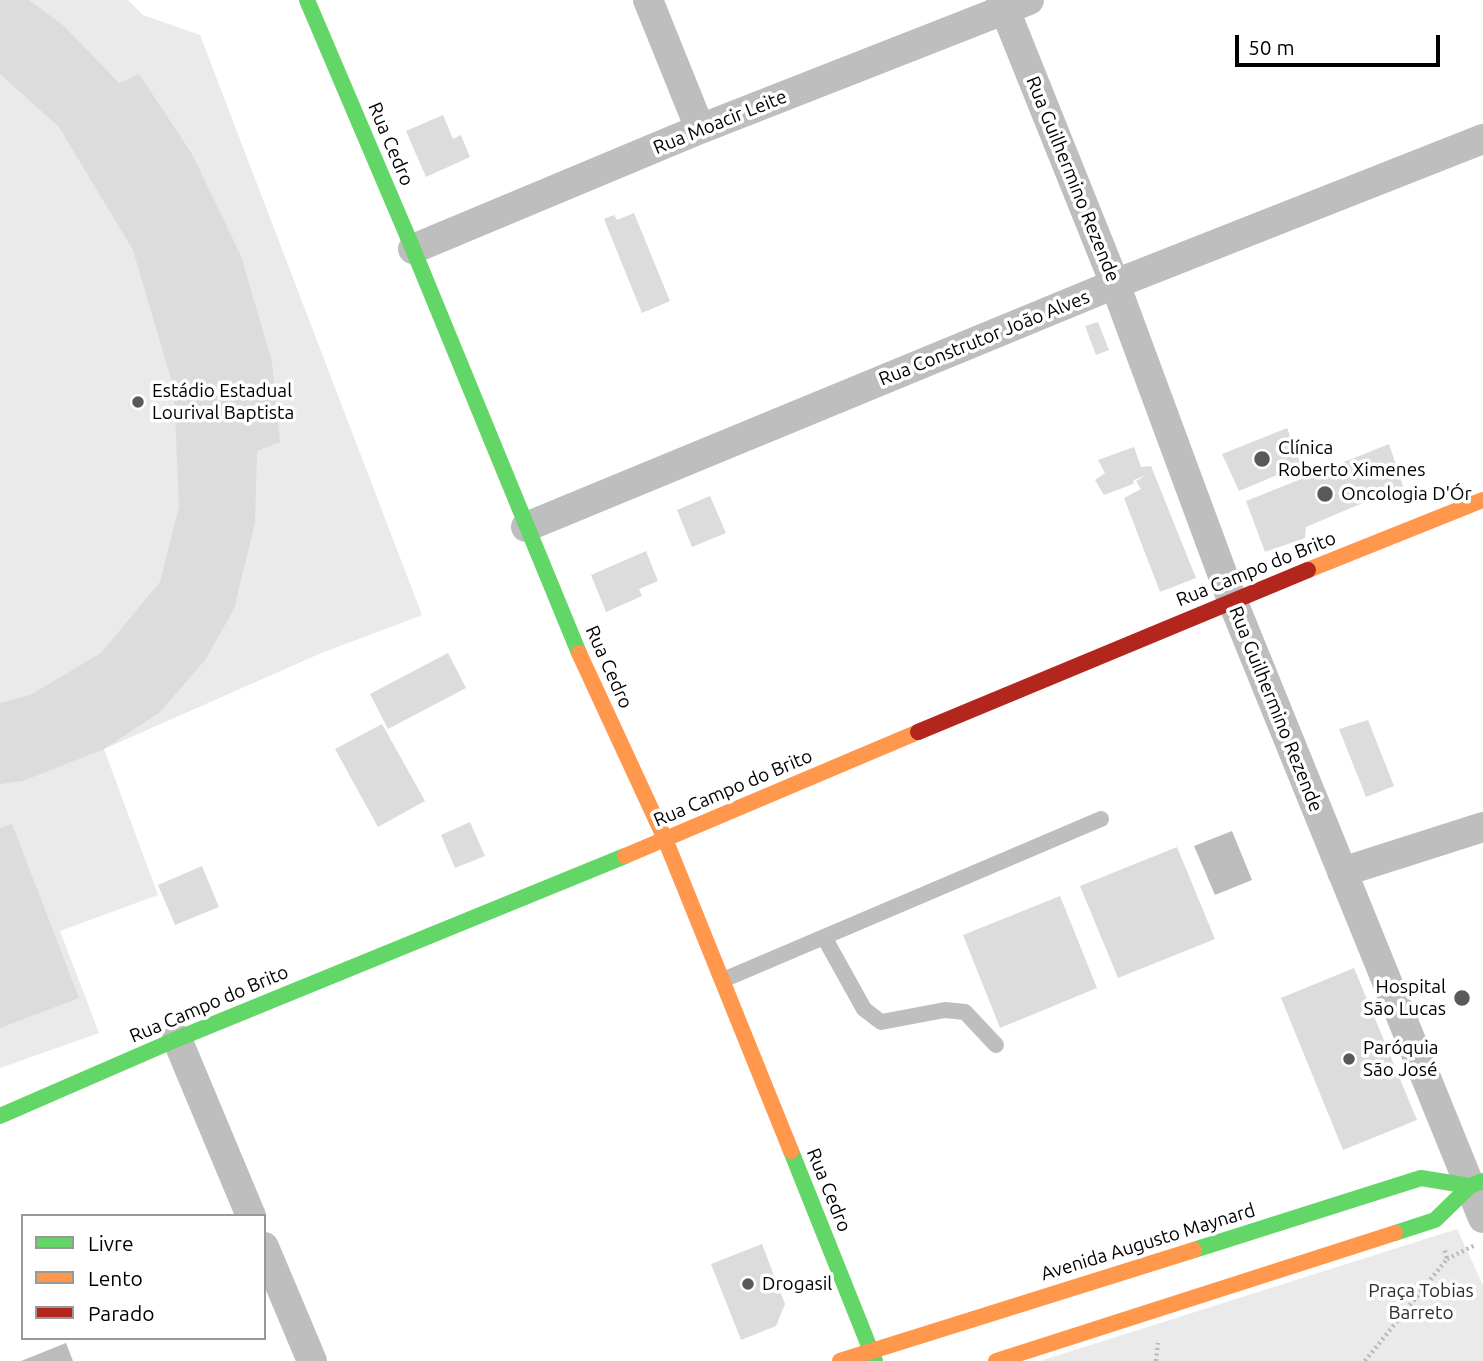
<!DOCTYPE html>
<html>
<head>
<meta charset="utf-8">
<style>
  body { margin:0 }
  #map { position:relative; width:1483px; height:1361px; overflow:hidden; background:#fff; font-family:Ubuntu,sans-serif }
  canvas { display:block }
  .legend { position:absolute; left:21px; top:1214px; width:245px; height:126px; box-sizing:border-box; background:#fff; border:2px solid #999; margin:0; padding:9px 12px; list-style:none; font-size:21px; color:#000 }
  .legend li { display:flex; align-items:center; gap:14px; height:35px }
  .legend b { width:35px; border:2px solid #999 }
  .scale { position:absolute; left:1235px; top:35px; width:205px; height:32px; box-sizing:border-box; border:4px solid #000; border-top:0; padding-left:9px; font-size:21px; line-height:24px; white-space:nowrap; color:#000; -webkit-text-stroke:5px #fff; paint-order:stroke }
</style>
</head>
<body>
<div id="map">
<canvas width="1483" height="1361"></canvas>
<ul class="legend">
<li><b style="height:9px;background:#63d668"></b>Livre</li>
<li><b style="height:9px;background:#ff974d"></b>Lento</li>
<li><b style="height:9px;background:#b3261e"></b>Parado</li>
</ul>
<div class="scale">50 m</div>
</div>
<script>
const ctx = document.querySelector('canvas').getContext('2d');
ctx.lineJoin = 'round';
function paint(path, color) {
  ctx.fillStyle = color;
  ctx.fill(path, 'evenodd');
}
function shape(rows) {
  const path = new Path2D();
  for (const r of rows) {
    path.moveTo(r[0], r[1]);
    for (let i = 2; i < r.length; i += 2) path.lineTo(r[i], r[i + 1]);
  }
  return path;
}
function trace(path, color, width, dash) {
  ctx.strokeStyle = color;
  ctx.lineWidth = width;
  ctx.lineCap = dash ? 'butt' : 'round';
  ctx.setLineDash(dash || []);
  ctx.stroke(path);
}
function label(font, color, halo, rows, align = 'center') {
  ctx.font = font + ' Ubuntu,sans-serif';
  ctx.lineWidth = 7;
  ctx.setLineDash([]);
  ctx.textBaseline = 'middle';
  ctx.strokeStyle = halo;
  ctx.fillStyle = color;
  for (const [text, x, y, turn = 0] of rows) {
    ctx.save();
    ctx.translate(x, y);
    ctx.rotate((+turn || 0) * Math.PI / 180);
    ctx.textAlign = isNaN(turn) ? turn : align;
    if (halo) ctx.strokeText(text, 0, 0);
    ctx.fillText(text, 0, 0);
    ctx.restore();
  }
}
const green = shape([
  [0,0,128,0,143,15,200,35,422,615,319,654,104,749,158,895,60,931,99,1033,0,1068],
  [1457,1229,1483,1285,1483,1361,1040,1361]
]);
const water = shape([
  [1232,831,1252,880,1215,895,1194,846],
  [66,1343,73,1361,21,1361]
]);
const building = shape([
  [0,0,29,0,64,26,119,83,139,74,192,154,241,256,272,362,280,442,257,451,255,523,234,609,205,660,159,713,104,749,23,781,0,784,0,703,30,695,101,653,160,582,179,507,174,389,133,250,59,127,0,74],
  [443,115,453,139,461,135,470,157,426,177,406,131],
  [634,213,670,301,642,313,604,219,614,215,617,220],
  [1098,322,1109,350,1096,355,1085,326],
  [1287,428,1301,465,1239,491,1222,454],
  [1389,444,1403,486,1306,527,1305,538,1265,552,1246,501],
  [1134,447,1141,467,1151,466,1196,578,1160,592,1124,498,1141,489,1136,481,1147,475,1134,480,1133,484,1104,495,1095,480,1105,473,1098,460],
  [710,496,726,533,692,547,677,510],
  [646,551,658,581,639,589,642,596,606,612,591,575],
  [448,653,466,688,388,729,370,694],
  [1368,720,1394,786,1366,797,1339,729],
  [382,724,425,801,378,827,335,749],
  [470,822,485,856,455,868,441,835],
  [12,824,79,998,0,1028,0,828],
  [1177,847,1215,939,1118,978,1080,886],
  [202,866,219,907,175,925,158,885],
  [1060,896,1097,988,1000,1028,963,935],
  [1354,968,1417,1120,1343,1150,1281,998],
  [762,1244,785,1304,776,1326,741,1340,711,1264]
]);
const path = shape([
  [1447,1259,1475,1245],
  [1156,1361,1158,1343],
  [1365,1361,1447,1259,1444,1248]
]);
const lane = shape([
  [824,937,864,1009,881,1022,945,1010,965,1012,996,1045],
  [723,980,1101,819]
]);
const street = shape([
  [648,0,700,129],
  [1001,0,1115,284,1232,600,1483,1218],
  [413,249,700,129,1029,0],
  [526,527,1115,284,1483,139],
  [1342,872,1483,827],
  [177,1039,251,1216],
  [264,1247,312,1361]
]);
const fast = shape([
  [307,0,413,249,579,653],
  [0,1116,177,1039,625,856],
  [791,1151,875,1361],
  [1395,1233,1435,1220,1470,1186,1483,1181],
  [1194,1250,1421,1178,1470,1186]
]);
const slow = shape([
  [1308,570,1483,500],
  [579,653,665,839,791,1151],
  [625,856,918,732],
  [840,1361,1194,1250],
  [996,1361,1395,1233]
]);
const jam = shape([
  [918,732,1308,570]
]);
const markers = [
  [138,402,7,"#595959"],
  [1262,459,9,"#595959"],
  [1325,494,9,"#595959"],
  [1462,998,9,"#595959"],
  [1349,1059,7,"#595959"],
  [748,1284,7,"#595959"]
];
const streetNames = [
  ["Rua Moacir Leite",720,122,-22],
  ["Rua Cedro",391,144,67],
  ["Rua Guilhermino Rezende",1073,179,68],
  ["Rua Construtor João Alves",984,338,-22],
  ["Rua Campo do Brito",1256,569,-22],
  ["Rua Cedro",609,667,66],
  ["Rua Guilhermino Rezende",1276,709,68],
  ["Rua Campo do Brito",733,788,-23],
  ["Rua Campo do Brito",209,1004,-23],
  ["Rua Cedro",829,1190,68],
  ["Avenida Augusto Maynard",1148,1242,-17]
];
const poiNames = [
  ["Estádio Estadual",152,391],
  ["Lourival Baptista",152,413],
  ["Clínica",1278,448],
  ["Roberto Ximenes",1278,470],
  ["Oncologia D'Ór",1341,494],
  ["Hospital",1446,987,"right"],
  ["São Lucas",1446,1009,"right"],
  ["Paróquia",1363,1048],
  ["São José",1363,1070],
  ["Drogasil",762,1284]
];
const parkNames = [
  ["Praça Tobias",1421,1291],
  ["Barreto",1421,1313]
];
paint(green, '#eaeaea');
paint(water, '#bcbcbc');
paint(building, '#dcdcdc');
trace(path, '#b8b8b8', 4.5, [2, 3.5]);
trace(lane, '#bebebe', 16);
trace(street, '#bebebe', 30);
trace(fast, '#63d668', 16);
trace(slow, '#ff974d', 16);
trace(jam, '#b3261e', 16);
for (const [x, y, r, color] of markers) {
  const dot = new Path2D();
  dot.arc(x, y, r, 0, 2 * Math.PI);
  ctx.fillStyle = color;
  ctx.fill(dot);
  trace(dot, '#fff', 2.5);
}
label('19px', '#000', '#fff', streetNames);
label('19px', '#000', '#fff', poiNames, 'left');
label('19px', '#2f2f2f', '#fff', parkNames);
</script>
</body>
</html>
